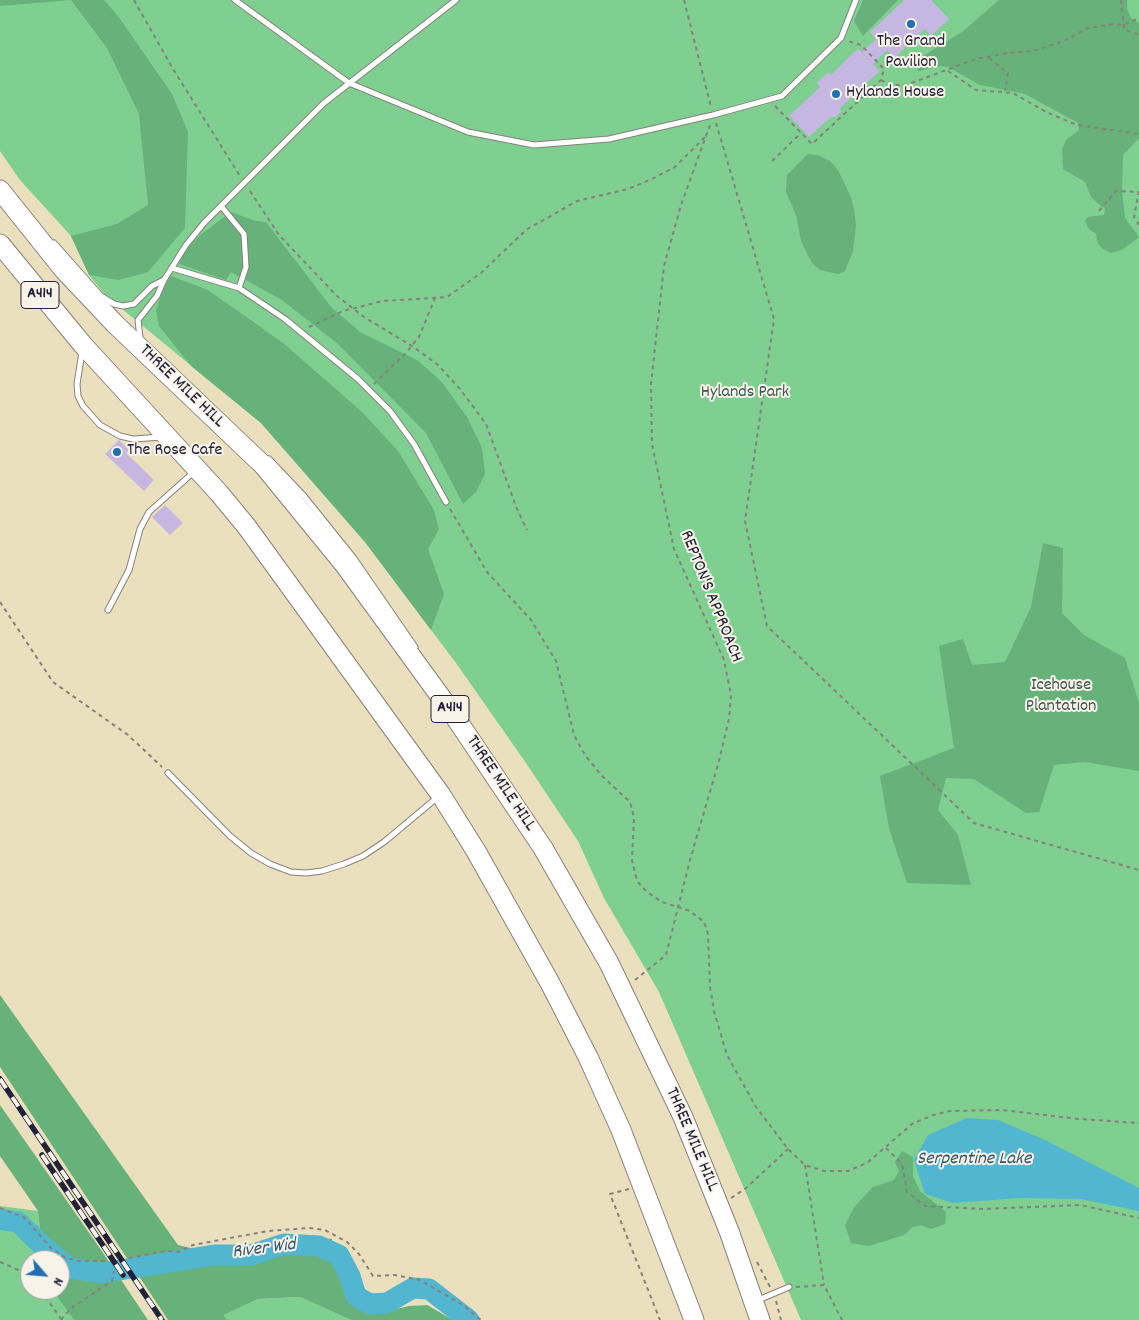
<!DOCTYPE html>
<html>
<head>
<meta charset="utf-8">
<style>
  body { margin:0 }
  #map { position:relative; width:1139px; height:1320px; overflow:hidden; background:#ebe0be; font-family:Dekko,sans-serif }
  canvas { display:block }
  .north { position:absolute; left:20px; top:1250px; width:50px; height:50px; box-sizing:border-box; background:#f7f3e8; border:1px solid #a29fa3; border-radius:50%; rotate:117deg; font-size:14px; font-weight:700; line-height:20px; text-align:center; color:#22223b }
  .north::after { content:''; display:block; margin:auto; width:18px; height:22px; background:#1f6fb2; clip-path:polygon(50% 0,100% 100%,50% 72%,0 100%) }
</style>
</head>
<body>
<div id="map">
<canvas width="1139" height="1320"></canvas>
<div class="north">N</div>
</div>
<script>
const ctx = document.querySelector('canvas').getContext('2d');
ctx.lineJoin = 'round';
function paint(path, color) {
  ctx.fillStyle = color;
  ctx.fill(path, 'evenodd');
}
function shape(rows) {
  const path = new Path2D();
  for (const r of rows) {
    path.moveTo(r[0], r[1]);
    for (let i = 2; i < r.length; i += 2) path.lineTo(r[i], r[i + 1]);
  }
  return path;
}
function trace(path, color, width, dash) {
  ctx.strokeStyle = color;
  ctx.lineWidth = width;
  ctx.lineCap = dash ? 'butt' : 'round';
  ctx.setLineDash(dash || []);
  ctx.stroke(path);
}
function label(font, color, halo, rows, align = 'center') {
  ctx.font = font + ' Dekko,sans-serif';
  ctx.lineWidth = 4;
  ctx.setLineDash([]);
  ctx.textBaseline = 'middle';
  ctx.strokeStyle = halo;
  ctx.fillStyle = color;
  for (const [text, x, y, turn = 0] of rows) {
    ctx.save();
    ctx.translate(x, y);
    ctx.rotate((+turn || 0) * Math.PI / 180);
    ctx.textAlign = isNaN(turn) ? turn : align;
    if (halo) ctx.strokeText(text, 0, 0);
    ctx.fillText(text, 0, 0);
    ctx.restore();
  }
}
const green = shape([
  [0,0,1139,0,1139,1320,801,1320,659,992,604,898,578,841,526,763,456,663,365,542,261,423,105,295,89,275,71,236,20,180,0,151],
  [0,1206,38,1211,43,1260,30,1260,30,1290,52,1290,74,1320,0,1320],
  [300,1297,351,1320,227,1320,224,1315,258,1299]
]);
const forest = shape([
  [0,0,104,0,118,16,172,94,188,132,185,228,148,272,119,280,89,275,71,236,117,224,148,205,139,114,107,48,71,0,0,6],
  [863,0,898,0,863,36,854,21],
  [999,0,1127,0,1127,9,1131,18,1139,23,1139,138,1123,155,1122,190,1125,218,1139,237,1122,250,1111,253,1103,249,1098,244,1096,234,1088,228,1085,220,1088,217,1104,215,1105,209,1091,197,1085,182,1063,169,1062,149,1066,140,1079,130,1078,123,1025,94,980,85,948,67,941,66,918,71,917,66,923,56,962,32],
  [808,154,818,155,830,161,838,170,850,195,854,208,856,226,853,251,845,271,838,274,820,270,812,263,801,241,796,215,786,192,787,175],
  [231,212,255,221,266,222,331,307,360,332,417,360,441,381,467,417,482,448,485,474,476,492,463,504,426,433,338,344,282,300,231,272,226,280,179,264,185,251,200,235],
  [171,276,208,290,283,343,362,412,398,451,434,510,439,529,428,549,444,594,431,630,365,542,261,423,191,366,159,326,156,311,163,289],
  [1043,543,1063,548,1062,613,1084,635,1125,658,1139,703,1139,771,1085,762,1054,765,1039,812,1026,813,974,779,946,778,938,810,958,835,971,885,907,883,889,828,880,776,954,748,939,646,963,639,972,665,1005,662,1031,607],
  [0,995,178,1245,246,1262,281,1235,332,1239,333,1265,357,1304,376,1314,409,1306,427,1305,453,1320,351,1320,300,1297,258,1299,224,1315,227,1320,168,1320,0,1067],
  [0,1105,101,1250,148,1320,74,1320,52,1290,60,1290,60,1260,43,1260,38,1211,0,1156],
  [902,1151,913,1157,913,1176,920,1191,946,1212,945,1224,931,1229,921,1225,913,1227,904,1235,869,1246,851,1243,845,1225,855,1206,873,1187,894,1180,899,1171,895,1162]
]);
const water = shape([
  [967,1118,998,1120,1045,1140,1139,1188,1139,1211,1081,1199,1020,1198,953,1203,925,1194,914,1160,928,1135]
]);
const river = shape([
  [0,1219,18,1222,47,1250,70,1268,101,1273,214,1255,251,1255,284,1244,319,1246,339,1255,350,1276,356,1296,370,1304,387,1303,413,1288,429,1289,469,1320]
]);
const building = shape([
  [904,0,931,0,949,19,931,36,925,29,894,58,887,50,873,64,880,71,860,89,861,93,857,98,852,97,840,108,841,112,836,117,831,117,809,137,789,116,820,87,817,83,828,72,831,75,855,51,859,49,862,52,876,39,870,32],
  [119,440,129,450,126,453,154,480,144,491,105,454],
  [165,505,183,523,170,535,152,517]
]);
const path = shape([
  [134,0,173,69,240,176],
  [684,0,711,107],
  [1121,0,1124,29,1139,35],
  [989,58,1008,73,1005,91],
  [948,71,976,90,1013,93,1046,112,1077,125,1139,134],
  [881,80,890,85,906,85,976,59,1008,53,1033,51,1064,41,1088,28,1115,24,1123,25,1139,18],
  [775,106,812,144,881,80,884,69,861,45,848,41],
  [716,123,774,319,745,521,767,626,974,823,1139,870],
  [772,161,801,133],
  [250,191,279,235,337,296,364,317,412,346,437,364,460,389,486,424,517,509,527,530],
  [1139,191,1134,217,1139,225],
  [1099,211,1116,191,1139,192],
  [309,327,343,311,382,301,447,297,481,273,526,230,577,201,628,189,650,180,675,167,707,135],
  [374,384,405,354,419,337,435,298],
  [450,509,487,572,531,620,556,661,574,735,585,755,601,775,630,802,634,817,632,860,637,881,647,892,662,902,690,911,704,922,708,934,710,987,714,1011,727,1055,756,1107,788,1149,805,1165,824,1171,848,1171,867,1163,912,1124,933,1115,950,1111,1002,1110,1079,1119,1139,1123],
  [0,602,53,682,128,735,162,767],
  [635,980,666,955,690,860,719,761,729,719,731,695,724,660,674,549,652,444,651,384,664,266,681,205,710,125],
  [886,1148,902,1164,907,1192,925,1206,983,1209,1080,1205,1139,1218],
  [805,1165,824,1285],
  [629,1189,610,1194,660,1320],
  [731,1198,745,1189,788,1149],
  [0,1208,25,1218,50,1247,64,1257,78,1261,105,1261],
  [129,1258,165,1251,178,1252,193,1245,268,1231,309,1228,325,1230,347,1242,359,1254,373,1276,395,1275,420,1280,463,1305,481,1320],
  [0,1262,23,1272,30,1279],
  [757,1262,770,1287],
  [796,1287,824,1285,842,1320],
  [41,1290,61,1319],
  [776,1301,781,1320],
  [61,1320,71,1308,112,1281,114,1271]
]);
const lane = shape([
  [235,0,349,83,468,132,534,145,609,139,713,115,782,96,841,38,856,0],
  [221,206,244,234,246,267,239,288],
  [54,243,101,296,114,304,123,306,134,304,152,286,164,280],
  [172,268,239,288,285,319,358,379,390,411,414,444,446,502],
  [140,338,138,320,157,296,164,280,186,245,204,223,324,103,456,0],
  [82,352,77,384,78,396,83,406,100,425,120,436,133,439,162,437],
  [269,459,304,496,353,557,415,647],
  [108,610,129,570,140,529,149,512,195,471],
  [168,773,230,836,251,853,270,864,291,872,306,873,322,871,344,864,363,856,384,842,439,796],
  [756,1301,789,1287]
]);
const highway = shape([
  [0,190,64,270,115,324,264,466,344,564,451,711,543,848,609,963,683,1117,729,1231,760,1320],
  [0,244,83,345,219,493,247,527,441,795,476,851,550,983,588,1057,621,1130,694,1320]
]);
const rail = shape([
  [0,1079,162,1320],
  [42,1155,123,1275]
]);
const markers = [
  [911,24,5,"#1f6fb2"],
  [836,94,5,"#1f6fb2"],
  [117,452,5,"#1f6fb2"]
];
const shields = [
  [40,295,38],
  [450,709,38]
];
const shieldNames = [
  ["A414",40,295],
  ["A414",450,709]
];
const poiNames = [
  ["The Grand",911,43,"center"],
  ["Pavilion",911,64,"center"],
  ["Hylands House",846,94],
  ["The Rose Cafe",127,452]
];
const streetNames = [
  ["THREE MILE HILL",181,387,44],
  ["REPTON'S APPROACH",710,597,68],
  ["THREE MILE HILL",500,784,56],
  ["THREE MILE HILL",691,1140,67]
];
const parkNames = [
  ["Hylands Park",745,394],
  ["Icehouse",1061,687],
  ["Plantation",1061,708]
];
const waterNames = [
  ["Serpentine Lake",974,1160],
  ["River Wid",264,1250,-7]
];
paint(green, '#7ecf90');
paint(forest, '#66b27a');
paint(water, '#52b6d1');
trace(river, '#52b6d1', 21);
paint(building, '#c6b7e2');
trace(lane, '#86817c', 7);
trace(highway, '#86817c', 21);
trace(path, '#86817c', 2, [4, 4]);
trace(lane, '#fff', 5);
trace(highway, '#fff', 19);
trace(rail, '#22223b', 5.5);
trace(rail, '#f7f3e8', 4, [11]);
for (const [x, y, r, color] of markers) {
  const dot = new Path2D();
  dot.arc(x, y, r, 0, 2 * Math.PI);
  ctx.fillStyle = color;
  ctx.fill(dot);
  trace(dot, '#f7f3e8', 2);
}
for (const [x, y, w] of shields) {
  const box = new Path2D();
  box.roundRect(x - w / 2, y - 13.5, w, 27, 4);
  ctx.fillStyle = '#f7f3e8';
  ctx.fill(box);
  trace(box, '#22223b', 1);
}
label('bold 16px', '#22223b', null, shieldNames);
label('18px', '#22223b', '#f7f3e8', poiNames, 'left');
label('18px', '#22223b', '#f7f3e8', streetNames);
label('18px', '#3e5654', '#f7f3e8', parkNames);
label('italic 19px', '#335670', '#f7f3e8', waterNames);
</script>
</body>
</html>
